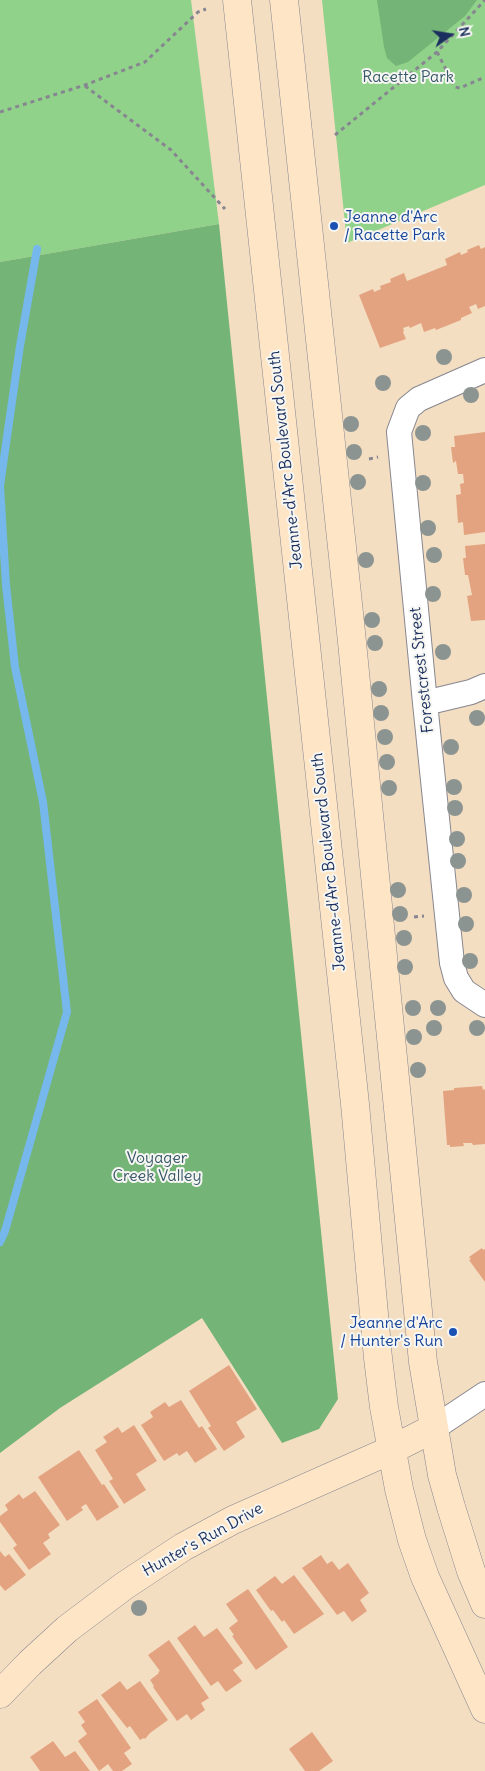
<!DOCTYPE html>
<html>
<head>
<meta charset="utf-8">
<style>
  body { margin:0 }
  #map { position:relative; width:485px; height:1771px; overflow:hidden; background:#f3dec2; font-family:Delius,sans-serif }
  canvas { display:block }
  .north { position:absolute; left:425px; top:10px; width:50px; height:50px; -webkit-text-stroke:4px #f6f6f2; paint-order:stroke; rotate:77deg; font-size:14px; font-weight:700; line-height:20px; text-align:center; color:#1b2f5e }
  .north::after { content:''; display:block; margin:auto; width:18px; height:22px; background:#1b2f5e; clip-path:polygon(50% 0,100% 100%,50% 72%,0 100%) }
</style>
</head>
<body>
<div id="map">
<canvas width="485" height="1771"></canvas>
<div class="north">N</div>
</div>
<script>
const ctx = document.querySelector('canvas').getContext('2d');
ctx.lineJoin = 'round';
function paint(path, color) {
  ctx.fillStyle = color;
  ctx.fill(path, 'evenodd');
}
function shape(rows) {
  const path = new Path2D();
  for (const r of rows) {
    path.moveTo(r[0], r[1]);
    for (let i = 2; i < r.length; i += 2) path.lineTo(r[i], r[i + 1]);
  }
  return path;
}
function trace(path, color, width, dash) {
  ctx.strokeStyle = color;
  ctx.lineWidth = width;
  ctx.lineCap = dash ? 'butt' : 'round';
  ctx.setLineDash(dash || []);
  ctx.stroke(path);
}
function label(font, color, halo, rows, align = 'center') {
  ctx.font = font + ' Delius,sans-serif';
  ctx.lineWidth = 4;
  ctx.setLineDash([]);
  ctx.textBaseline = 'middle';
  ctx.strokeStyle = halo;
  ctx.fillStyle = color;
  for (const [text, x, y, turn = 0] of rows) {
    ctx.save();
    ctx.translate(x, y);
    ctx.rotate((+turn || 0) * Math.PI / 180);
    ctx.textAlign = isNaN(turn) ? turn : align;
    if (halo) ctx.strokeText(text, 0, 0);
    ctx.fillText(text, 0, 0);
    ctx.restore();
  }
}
const green = shape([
  [0,0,191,0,219,224,0,262],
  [322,0,485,0,485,185,347,243]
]);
const forest = shape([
  [377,0,477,0,465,16,408,62,396,66,387,58,384,47],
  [219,224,338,1399,319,1429,282,1443,202,1318,60,1408,0,1453,0,262]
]);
const stream = shape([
  [0,1242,5,1231,67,1012,43,802,15,667,6,585,0,486,20,346,37,249]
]);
const building = shape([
  [479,245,481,249,485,247,485,306,478,309,476,304,469,307,472,313,461,318,461,320,436,330,435,328,424,332,421,323,410,328,409,326,403,328,404,331,403,332,406,339,380,348,359,295,373,289,374,292,381,289,380,286,391,282,390,279,404,273,407,281,447,265,445,259,460,252,461,255,468,252,467,250],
  [485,432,485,532,464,535,463,522,458,523,456,495,461,494,460,484,464,483,463,474,458,474,456,461,453,463,451,447,455,447,454,436],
  [485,544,485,620,471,621,467,596,472,595,468,575,465,575,463,558,466,558,465,546],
  [482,1086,483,1090,485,1089,485,1144,473,1145,472,1143,463,1143,464,1146,450,1147,450,1145,447,1145,443,1091,454,1090,454,1088],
  [482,1248,483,1250,485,1249,485,1282,469,1260,471,1259,469,1257],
  [229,1365,257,1409,236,1422,245,1437,224,1451,208,1428,211,1426,189,1391],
  [181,1400,199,1428,202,1426,217,1449,195,1463,187,1451,179,1456,177,1453,164,1461,141,1425,153,1417,150,1412,165,1402,169,1407],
  [134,1425,157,1461,136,1474,146,1490,124,1504,109,1481,113,1479,95,1450,107,1442,103,1437,118,1427,122,1433],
  [79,1450,102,1485,104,1484,119,1507,97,1521,86,1504,81,1507,83,1510,67,1521,38,1477],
  [35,1491,60,1525,48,1534,50,1538,43,1543,51,1554,29,1570,13,1548,17,1545,0,1522,0,1516,8,1510,5,1505,19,1494,23,1499],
  [0,1551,5,1557,9,1554,26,1575,5,1591,0,1585],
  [321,1555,327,1564,332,1561,339,1570,348,1563,369,1593,360,1600,367,1611,352,1622,344,1611,337,1615,302,1568],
  [294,1575,324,1614,294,1634,284,1620,282,1622,273,1610,271,1611,256,1590,275,1576,282,1584],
  [248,1589,288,1647,256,1670,232,1636,234,1635,229,1628,238,1621,226,1604],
  [195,1625,204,1637,217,1628,243,1663,233,1670,242,1681,226,1692,218,1681,211,1686,177,1638],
  [169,1640,209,1698,201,1703,205,1710,191,1720,187,1714,177,1721,153,1687,154,1686,150,1680,159,1673,158,1672,160,1671,148,1655],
  [120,1681,127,1690,140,1681,168,1720,150,1733,145,1739,144,1738,140,1740,130,1726,127,1728,101,1695],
  [97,1699,131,1748,124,1753,132,1764,122,1771,113,1771,108,1764,99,1771,78,1741,87,1734,81,1725,85,1722,78,1712],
  [312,1732,333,1761,319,1771,305,1771,289,1749],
  [53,1741,65,1757,75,1751,90,1771,40,1771,30,1757]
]);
const path = shape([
  [437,52,455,87,460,88,485,77],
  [85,86,171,150,225,209],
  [0,112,85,85,145,62,198,12,206,9],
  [335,135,437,52,485,0],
  [369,459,378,457],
  [414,917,424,916]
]);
const street = shape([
  [485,370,419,399,408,408,399,432,425,703,452,963,456,978,464,991,485,1005],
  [425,703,471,692,485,686],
  [434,1428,485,1394]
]);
const secondary = shape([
  [237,0,355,1104,378,1358,384,1407,399,1489,412,1540,425,1577,485,1709],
  [284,0,351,632,423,1362,442,1475,451,1507,471,1571,485,1604],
  [0,1694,30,1663,67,1629,124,1586,183,1547,233,1520,391,1450,434,1428]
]);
const trees = [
  [444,357],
  [383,383],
  [471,395],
  [351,424],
  [423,433],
  [354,452],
  [358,482],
  [423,483],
  [428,528],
  [434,555],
  [366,560],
  [433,594],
  [372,620],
  [375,643],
  [443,652],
  [379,689],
  [381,713],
  [477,718],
  [385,737],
  [451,747],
  [387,762],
  [454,787],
  [389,788],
  [455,808],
  [457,839],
  [458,861],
  [398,890],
  [464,895],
  [400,914],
  [466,924],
  [404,938],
  [470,961],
  [405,967],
  [413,1008],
  [438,1008],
  [434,1028],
  [477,1028],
  [414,1037],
  [418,1070],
  [139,1608]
];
const markers = [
  [334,226,5,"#1a4fb4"],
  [453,1332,5,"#1a4fb4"]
];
const parkNames = [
  ["Racette Park",408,77],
  ["Voyager",157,1158],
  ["Creek Valley",157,1176]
];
const transitNames = [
  ["Jeanne d'Arc",344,217],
  ["/ Racette Park",344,235],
  ["Jeanne d'Arc",443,1323,"right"],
  ["/ Hunter's Run",443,1341,"right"]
];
const streetNames = [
  ["Jeanne-d'Arc Boulevard South",286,460,-96],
  ["Forestcrest Street",422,670,-96],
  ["Jeanne-d'Arc Boulevard South",329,862,-96],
  ["Hunter's Run Drive",203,1540,-29]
];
paint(green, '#90d28a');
paint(forest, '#74b476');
trace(stream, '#76b8eb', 8);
paint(building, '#e4a380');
trace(street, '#878690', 26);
trace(secondary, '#878690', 29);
trace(path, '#878690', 3, [4, 4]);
trace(street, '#fff', 24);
trace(secondary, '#fee5c5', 28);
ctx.fillStyle = '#8c9491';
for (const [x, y] of trees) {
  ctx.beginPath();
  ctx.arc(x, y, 8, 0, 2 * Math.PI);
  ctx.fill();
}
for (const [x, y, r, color] of markers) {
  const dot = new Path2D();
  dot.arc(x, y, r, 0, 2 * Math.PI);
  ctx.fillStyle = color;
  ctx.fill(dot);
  trace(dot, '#f6f6f2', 2);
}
label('16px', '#385869', '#f6f6f2', parkNames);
label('16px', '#164399', '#f6f6f2', transitNames, 'left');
label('16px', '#1b2f5e', '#f6f6f2', streetNames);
</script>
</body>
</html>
